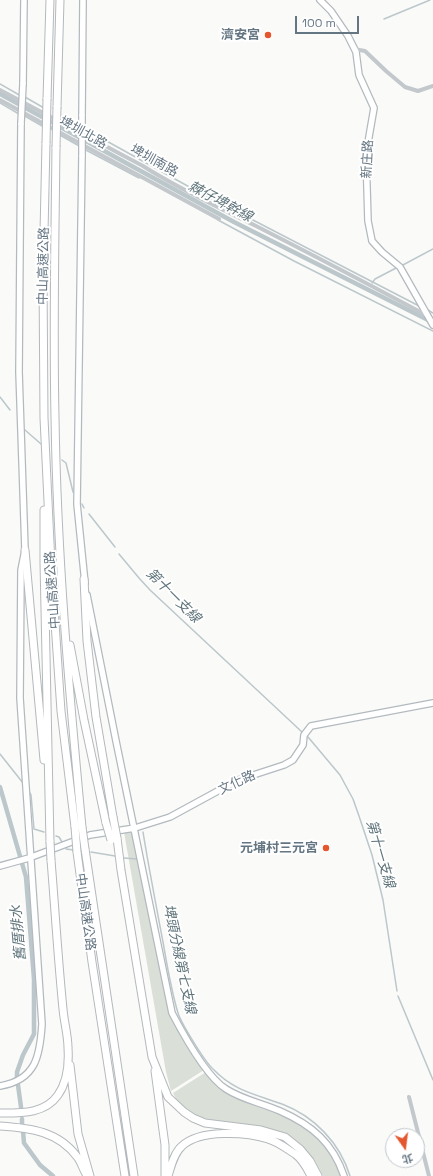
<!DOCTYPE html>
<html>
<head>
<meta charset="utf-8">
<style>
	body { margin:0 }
	#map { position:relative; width:433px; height:1176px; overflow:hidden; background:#fafaf8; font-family:"Space Grotesk","Noto Sans TC",sans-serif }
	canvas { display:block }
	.north { position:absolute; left:385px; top:1128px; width:40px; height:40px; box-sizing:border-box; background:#fff; border:1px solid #c1c8cd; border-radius:50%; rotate:166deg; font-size:11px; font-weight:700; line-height:16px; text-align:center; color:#657683 }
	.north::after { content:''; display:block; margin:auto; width:14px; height:18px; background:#e4572e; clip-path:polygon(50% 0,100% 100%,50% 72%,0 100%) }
	.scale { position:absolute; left:295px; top:16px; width:64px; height:18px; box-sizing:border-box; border:2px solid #657683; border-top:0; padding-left:5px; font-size:12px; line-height:14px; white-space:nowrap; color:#657683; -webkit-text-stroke:3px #fff; paint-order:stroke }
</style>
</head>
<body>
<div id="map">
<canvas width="433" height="1176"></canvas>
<div class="north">北</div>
<div class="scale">100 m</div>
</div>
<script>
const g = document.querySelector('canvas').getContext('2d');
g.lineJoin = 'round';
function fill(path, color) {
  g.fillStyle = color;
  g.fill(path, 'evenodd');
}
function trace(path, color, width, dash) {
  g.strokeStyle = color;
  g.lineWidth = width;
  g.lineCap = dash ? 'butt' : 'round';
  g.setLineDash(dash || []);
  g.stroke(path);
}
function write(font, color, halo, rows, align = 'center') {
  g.font = font + ' "Space Grotesk","Noto Sans TC",sans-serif';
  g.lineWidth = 4;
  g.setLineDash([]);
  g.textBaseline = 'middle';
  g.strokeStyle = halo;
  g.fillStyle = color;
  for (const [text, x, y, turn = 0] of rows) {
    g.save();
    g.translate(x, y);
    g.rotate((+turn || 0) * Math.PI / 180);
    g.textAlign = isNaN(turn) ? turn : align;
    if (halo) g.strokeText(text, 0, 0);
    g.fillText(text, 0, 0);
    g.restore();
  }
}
const green = new Path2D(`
	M133,830L151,921L163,987L168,1008L204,1070L171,1091L166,1072L124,832Z
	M206,1072C215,1080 224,1090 234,1096C247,1104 263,1107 278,1112C284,1114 289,1118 294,1121C318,1135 332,1150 341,1176H323C307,1141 276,1128 239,1124C213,1120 185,1120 173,1093Z`);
const stream = new Path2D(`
	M384,19L430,0
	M0,84L21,96
	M25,97L44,108
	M0,103L19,114
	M23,115L44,127
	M60,116L80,126
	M85,129L193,189L421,307
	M58,134L81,147
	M84,149L139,178
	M218,220L294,261L433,331
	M401,266L433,249
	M372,283L375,279L398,267
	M428,310L433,313
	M0,397L10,410
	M25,430L41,444
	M62,460L66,463L73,492
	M82,504L84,508
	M89,514L115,547
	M119,554L139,578L150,590L302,732
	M308,737L340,775L353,799L359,816L372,855L383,900L397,991
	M0,754L23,783
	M30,793L31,795L34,829L44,832
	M143,832C149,869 156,905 163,942C167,965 171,990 178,1013C181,1023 205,1062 213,1069C234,1091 255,1094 282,1104C314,1116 340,1143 350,1176
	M56,836L59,837L62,842
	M66,849L74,850
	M91,852L115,856
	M124,858L137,859
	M398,996L433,1080`);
const canal = new Path2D(`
	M0,94L234,222L430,321
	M0,787L26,877L34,979V1034L23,1055L17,1072V1078
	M18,1085L21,1107
	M22,1119V1125
	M23,1131L24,1143L40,1165L53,1176`);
const street = new Path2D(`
	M354,49L365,51L386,71L405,87L418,91L433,86
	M0,90L143,166C179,189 218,207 256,226C313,255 370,285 426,315
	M0,100L219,219
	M409,1097L429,1176`);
const secondary = new Path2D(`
	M320,0L331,11L348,36L356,52L359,75L374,108L366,154L368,221L372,241L382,252L400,267L433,325
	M23,84L24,0
	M82,116L83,0
	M82,155L77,504L85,583
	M87,595L116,741L172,1013C183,1034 207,1077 226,1089C243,1100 262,1103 280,1111C312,1125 333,1143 344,1176
	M0,866L29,858L90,835L135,828L170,817L238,780L284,765L293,760L303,745L304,735L311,726L433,703
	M0,1086C36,1080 40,1056 42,1024L20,698L21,570L25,550L19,372L21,123`);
const highway = new Path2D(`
	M47,99L50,0
	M57,107L60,0
	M46,143L43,277L44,418L51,564L61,711L75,827
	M56,147C55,237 53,327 55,417C57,554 69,691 82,827
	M44,510V563L50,842
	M25,550L44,760
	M84,579L87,641L96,717L113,817
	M70,645L84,720L106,823
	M117,838L121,870L152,1057L168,1097L184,1112L193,1118L205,1123L261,1130L285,1137L300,1149L310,1161L318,1176
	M85,849L134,1176
	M77,852L92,962L125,1176
	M70,1065L78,1134L90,1176
	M155,1071L165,1145V1176
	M0,1113C21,1113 45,1114 58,1095C67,1082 69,1063 68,1048C68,1035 64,1022 63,1009C58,959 55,909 51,860
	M0,1126C30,1128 59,1131 78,1158C81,1162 83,1169 86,1174
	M168,1176C171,1166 174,1153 182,1146C200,1129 246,1132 268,1139C277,1141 287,1149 295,1154C302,1159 307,1168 311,1176`);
const secondaryBridge = new Path2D(`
	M21,123L23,84
	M82,155V116`);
const highwayBridge = new Path2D(`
	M46,143L47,99
	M56,147L57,107
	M113,817L117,838
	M106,823L111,840
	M75,827L77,852
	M82,827L85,849
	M50,842L51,860`);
const markers = [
	[268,35,4,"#e4572e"],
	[326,848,4,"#e4572e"]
];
const poiNames = [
	["濟安宮",260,35],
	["元埔村三元宮",318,848]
];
const streetNames = [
	["埤圳北路",83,133,29],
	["新庄路",368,159,-87],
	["埤圳南路",154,161,29],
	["中山高速公路",44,266,-89],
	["中山高速公路",53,590,-94],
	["文化路",237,783,-25],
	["中山高速公路",85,912,82]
];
const waterNames = [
	["棘仔埤幹線",220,202,28],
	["第十一支線",173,596,45],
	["第十一支線",380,854,74],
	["舊厝排水",19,933,-95],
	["埤頭分線第七支線",179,959,78]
];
fill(green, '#dadfd7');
trace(stream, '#bbc7cb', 1.5);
trace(canal, '#bbc7cb', 4.5);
trace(secondary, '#b3babf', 8);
trace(highway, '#b4b9bd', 9);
trace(street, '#c3c8cc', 4);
trace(secondary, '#fff', 5.5);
trace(highway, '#fff', 7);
trace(secondaryBridge, '#b3babf', 8, []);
trace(highwayBridge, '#b4b9bd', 9, []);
trace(secondaryBridge, '#fff', 5.5);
trace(highwayBridge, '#fff', 7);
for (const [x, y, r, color] of markers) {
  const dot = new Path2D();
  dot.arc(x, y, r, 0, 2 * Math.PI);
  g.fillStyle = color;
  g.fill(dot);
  trace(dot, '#fff', 1.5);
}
write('bold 13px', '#657683', '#fff', poiNames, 'right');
write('13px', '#657683', '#fff', streetNames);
write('italic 14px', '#60757c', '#fff', waterNames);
</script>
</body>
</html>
